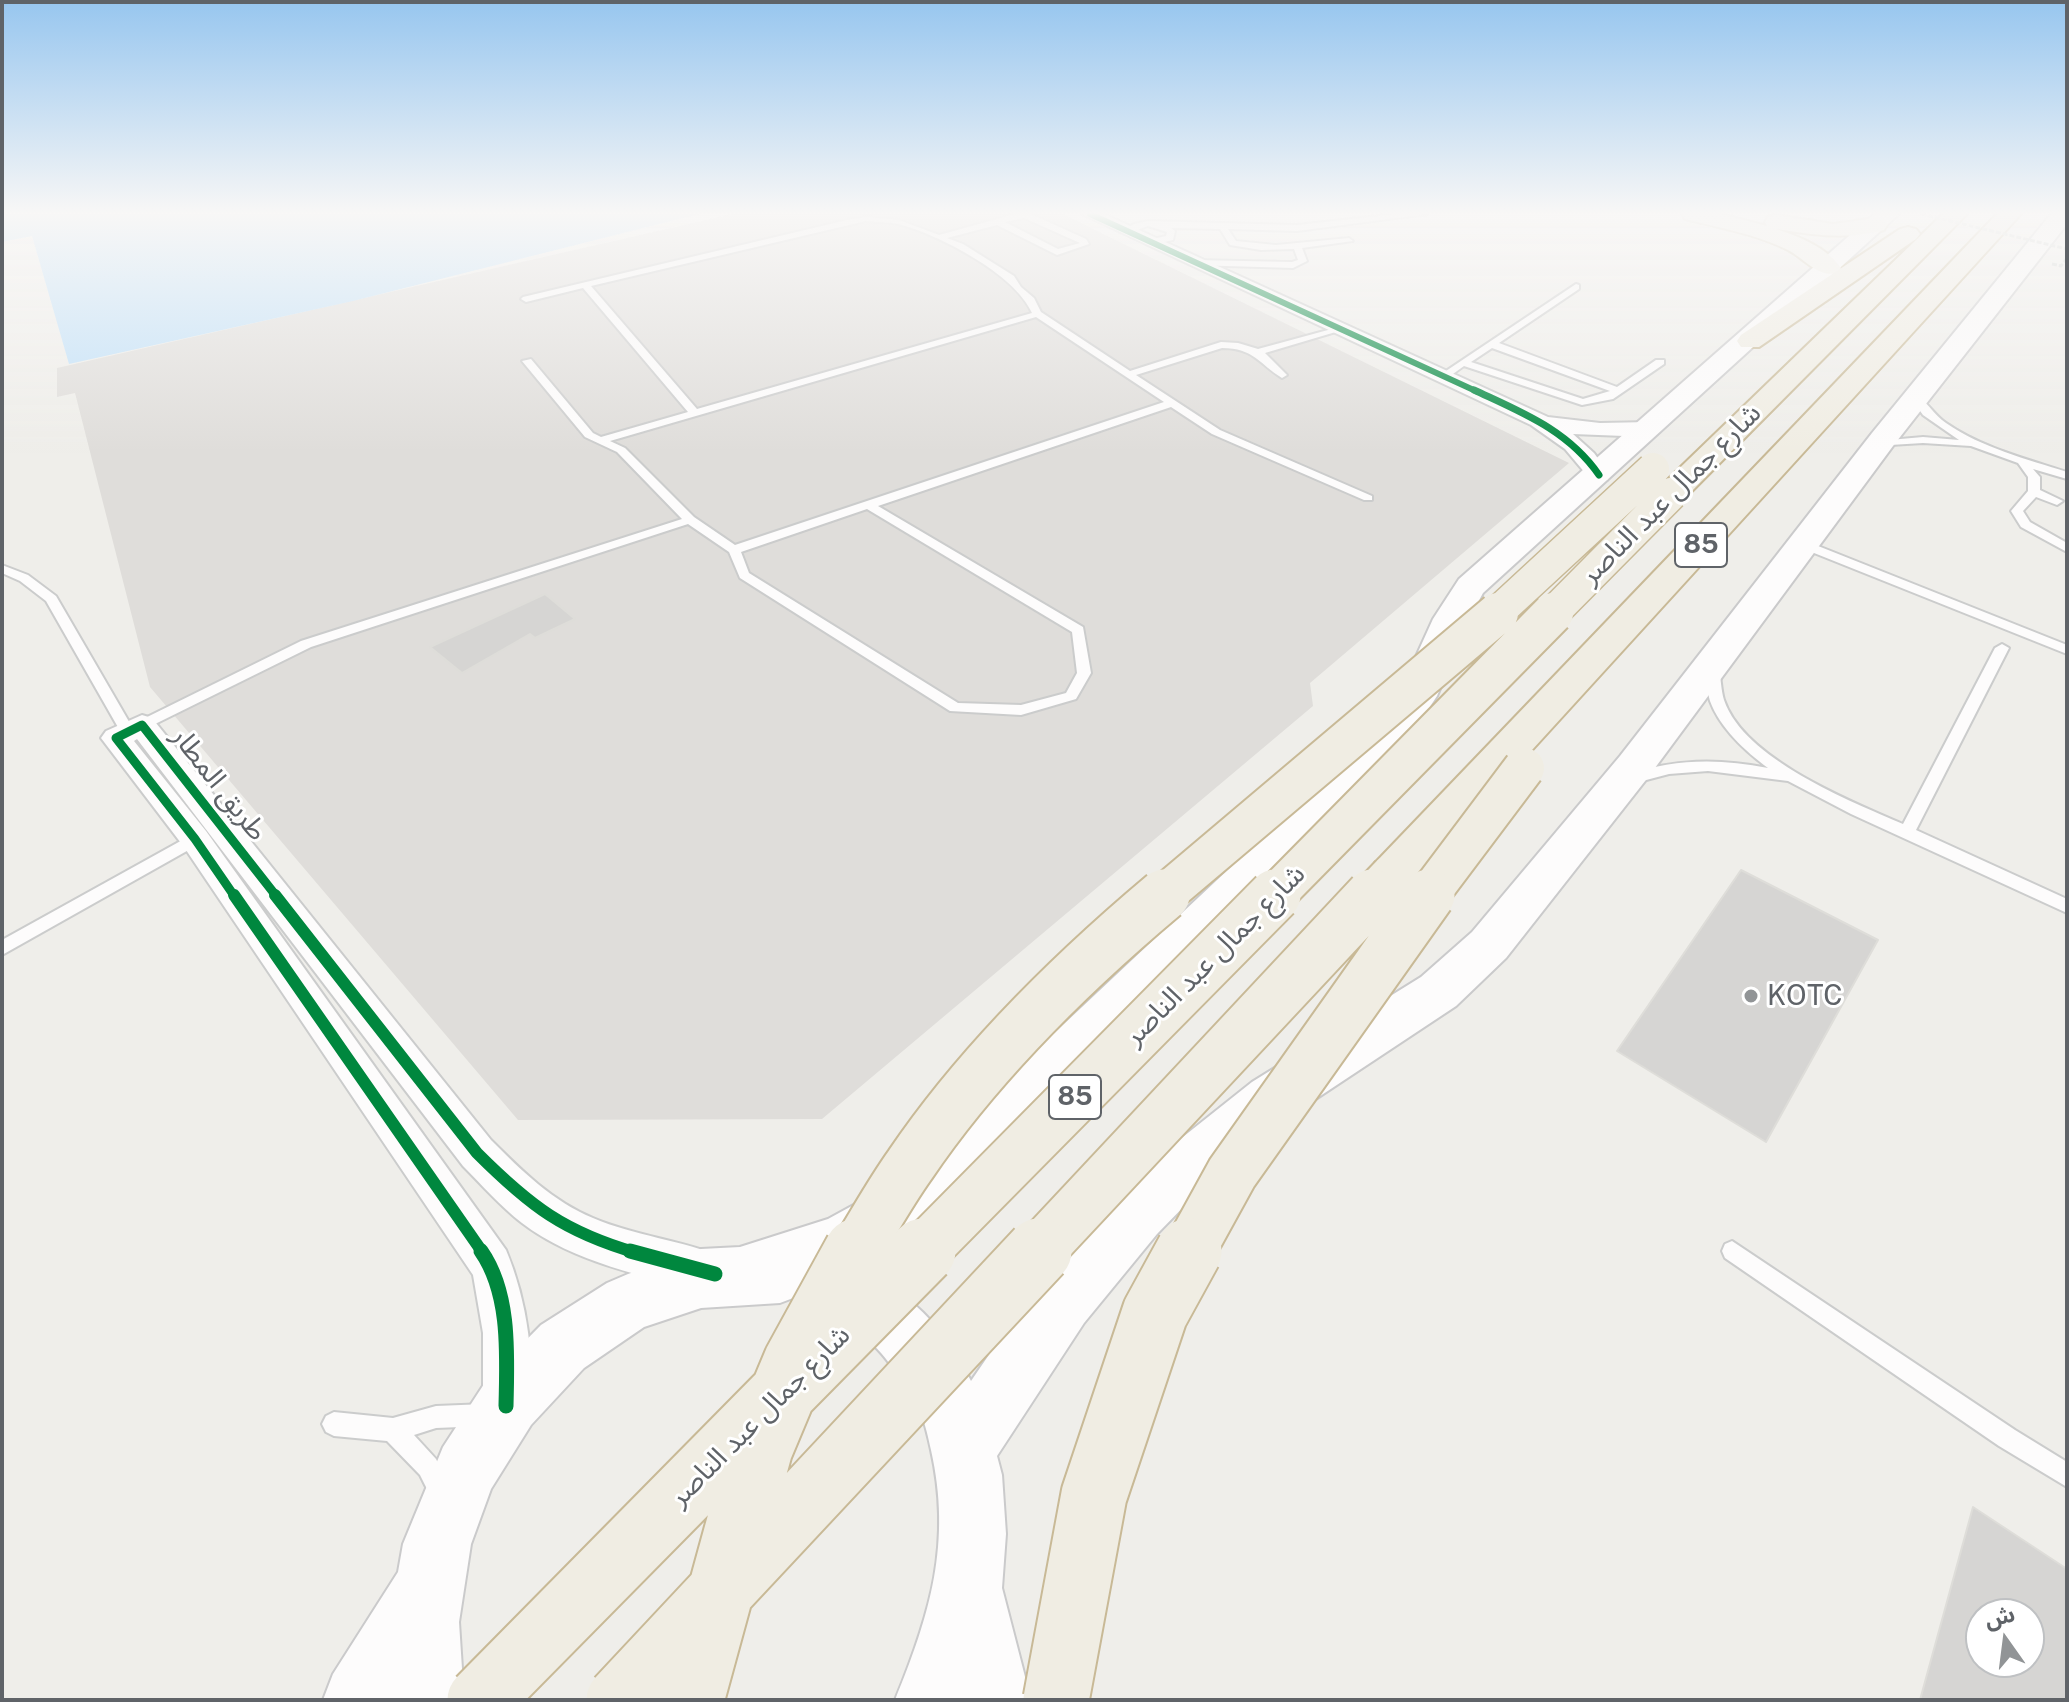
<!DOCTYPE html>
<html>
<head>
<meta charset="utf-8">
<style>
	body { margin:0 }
	#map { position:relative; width:2069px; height:1702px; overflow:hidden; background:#efeeea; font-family:"Public Sans","Noto Sans Arabic",sans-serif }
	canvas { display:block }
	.frame { position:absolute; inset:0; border:4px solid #5f6368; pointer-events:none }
	.north { position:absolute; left:1965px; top:1598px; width:80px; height:80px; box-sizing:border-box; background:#fff; border:2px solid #bfc1c3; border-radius:50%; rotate:346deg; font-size:22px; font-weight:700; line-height:32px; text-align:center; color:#5f6368 }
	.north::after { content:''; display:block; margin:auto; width:28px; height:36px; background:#919496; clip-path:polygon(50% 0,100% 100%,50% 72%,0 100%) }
</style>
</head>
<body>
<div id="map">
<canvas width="2069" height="1702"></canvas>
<div class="frame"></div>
<div class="north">ش</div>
</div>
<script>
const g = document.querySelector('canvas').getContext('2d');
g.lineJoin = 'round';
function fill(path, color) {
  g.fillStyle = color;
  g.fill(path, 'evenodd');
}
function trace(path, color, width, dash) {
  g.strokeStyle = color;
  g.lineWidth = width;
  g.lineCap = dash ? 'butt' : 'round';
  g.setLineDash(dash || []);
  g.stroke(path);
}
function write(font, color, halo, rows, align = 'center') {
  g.font = font + ' "Public Sans","Noto Sans Arabic",sans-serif';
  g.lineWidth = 6;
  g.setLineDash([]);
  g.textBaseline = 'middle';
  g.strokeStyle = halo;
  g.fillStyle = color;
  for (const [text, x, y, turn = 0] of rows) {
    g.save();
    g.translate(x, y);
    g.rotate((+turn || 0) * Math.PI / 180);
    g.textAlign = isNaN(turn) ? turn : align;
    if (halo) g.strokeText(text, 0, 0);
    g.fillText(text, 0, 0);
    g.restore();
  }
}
const industrial = new Path2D(`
	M732,214H1063L1569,463L1310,683L1313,706L822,1119L518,1120L150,687L75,393L57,397V368Z`);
const water = new Path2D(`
	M2,214H699L353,301L69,364L32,236L2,242Z`);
const building = new Path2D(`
	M545,594L575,619L535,638L530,634L462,673L430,647Z
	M1741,870L1878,940L1766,1142L1617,1051Z
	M1973,1507L2067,1569V1700H1920ZM1981,1614H2029V1662H1981Z`);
const path = new Path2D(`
	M2052,264L2061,266L2067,258`);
const lane = new Path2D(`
	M1015,214H1031L1086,239L1089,244L1057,255L997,225L947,238L963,244L1014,276L1021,287L1034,298L1041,312L1130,371L1221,342L1238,343L1258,349L1339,327V331L1265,353L1287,375L1282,378C1259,364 1254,348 1222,348L1136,375L1220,430L1372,496V500H1364L1212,434L1171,407L878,506L1083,627L1091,673L1076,699L1021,715L950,711L740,578L729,552L688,524L311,647L147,728L142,730L135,725L137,722L301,641L682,519L617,452L585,437L522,361L531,359L593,433L601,437L688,412L583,288L526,302L521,299L523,297L847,220L866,217L899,220L939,235ZM1024,218L1080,243L1058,249L1005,222ZM866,221C876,222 888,222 898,224C938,234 1015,274 1032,313L697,409L591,286ZM1036,317L1164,402L735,545L694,517L625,448L610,441ZM867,509L1072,632L1077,673L1066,693L1021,705L958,703L749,573L741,552Z
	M1397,214H1427L1297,231L1228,229L1236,241L1276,245L1349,238L1353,241L1302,248L1307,261L1293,268L1192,265L1191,263L1195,260L1292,262L1298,260L1294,249L1261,250L1230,245L1220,229L1171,228L1175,231L1173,240L1151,245L1148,244V240L1166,236L1167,232L1148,226L1127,234L1123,231L1134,224L1148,221L1297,225Z
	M1576,284L1579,285V289L1499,343L1617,387L1656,360H1664V364L1613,399L1582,405L1464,366L1446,379L1437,377ZM1492,348L1610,391L1583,399L1471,362Z
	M1915,394C1926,400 1934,415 1946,423C1982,448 2027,459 2067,472V479L2033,469L2040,477V490L2063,501L2057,505L2036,497L2023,511L2030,522L2067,543V552L2021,527L2011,511L2028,491V477L2018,463L1971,446L1923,443L1874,446V442L1878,441L1923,437L1959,440L1923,415L1910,397Z
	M1803,540L2067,645V654L1799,547V541Z
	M2,565L28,575L56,596L135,732L133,736H123L46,601L20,581L2,573Z
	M2002,644L2009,648L1916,830L2067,899V913L1851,814L1788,781L1708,771L1669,774L1631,784L1623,779L1626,775C1673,759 1718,758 1768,768C1745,751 1720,728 1710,701C1707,691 1707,679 1705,669L1712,665L1719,669C1721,679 1721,690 1724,700C1744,759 1850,801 1903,824L1995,648Z
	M195,833L203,839L201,843L2,955V940Z
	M1732,1241L2015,1430L2067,1462V1487L1999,1446L1725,1258L1722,1251L1725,1244Z
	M486,1404L494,1407L497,1415L494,1423L486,1426L436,1428L414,1435L436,1459L452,1491L448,1499L440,1503L432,1499L420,1475L387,1441L334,1436L326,1432L322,1424L326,1416L334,1412L393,1418L436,1406Z`);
const street = new Path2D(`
	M1082,214H1104L1548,417L1600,423L1650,422L1661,428L1658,433L1624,436L1573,434L1594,453L1610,475L1607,480H1591L1565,449L1531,425Z
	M142,715L152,718L491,1140C522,1171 552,1201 593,1218C635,1236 681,1240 723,1257L729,1272L723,1287L708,1293C645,1276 574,1263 522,1223C500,1206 482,1185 463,1166L137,739L134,741L206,831L506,1250C525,1295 541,1372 522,1418L506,1425L490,1418L483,1402V1333L473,1275L184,847L101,738L106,731Z`);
const secondary = new Path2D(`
	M1874,214H1899L1483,593L1469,619L1437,696L1396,758L953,1204L910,1235L852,1266C909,1290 944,1327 971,1381L1008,1327L1079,1237L1159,1156L1252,1082L1421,977L1472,932L1620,756L1872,433L2051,214H2067V224L1893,446L1649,776L1506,958L1456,1006L1290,1116L1198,1192L1157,1234L1084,1323L997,1456L1002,1475L1006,1534L1002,1588L1031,1700H895C930,1615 952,1543 931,1450C926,1427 920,1401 904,1383C894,1371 885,1355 873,1345C848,1323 831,1327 817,1293L823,1278L805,1285L801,1295L780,1303L701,1308L644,1327L584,1368L531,1425L491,1489L471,1544L459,1622L464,1700H323L333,1674L398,1572L403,1544L443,1447L486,1381L541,1325L607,1283L628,1274L701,1249L740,1247L828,1219L870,1196L913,1166L1368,738L1398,696L1433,619L1459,579Z`);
const primary = new Path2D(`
	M1682,214H1721L1767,226L1765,222L1768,217L1776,215L1833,224L1876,218L1884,220L1887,225L1884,230C1845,240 1816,235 1776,229C1800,237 1826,247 1841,268L1838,273C1818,278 1805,259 1788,250C1756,234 1720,228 1685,219Z`);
const highway = new Path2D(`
	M1943,214H1967L1682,501L1671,504L1660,501L1655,494L1660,487Z
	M1997,214H2021L1407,887L1391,892L1375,887L1369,875L1375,863Z
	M1908,227L1916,229L1920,234L1916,239L1759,347H1741L1737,341L1741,335L1900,229Z`);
const pathBridge = new Path2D(`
	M1921,214L2067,249`);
const highwayBridgeFar3 = new Path2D(`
	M1495,615L1653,469
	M1551,615L1671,494`);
const highwayBridgeFar2 = new Path2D(`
	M1162,897L1498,613
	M1273,897L1553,613
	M1370,897L1391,875
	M1427,897L1524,768`);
const highwayBridgeFar1 = new Path2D(`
	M855,1253C873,1224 890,1193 910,1165C979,1063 1070,974 1164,895
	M921,1253L1275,895
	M1037,1253L1372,895
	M1188,1253L1232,1173L1429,895`);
const highwayBridge = new Path2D(`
	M480,1700L923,1251
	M619,1700L1039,1251
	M691,1700L760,1448L796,1362L857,1251
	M1056,1700L1094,1495L1155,1313L1189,1251`);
const cyclewayFar4 = new Path2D(`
	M1090,214L1478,392`);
const cyclewayFar3 = new Path2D(`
	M1474,390C1521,412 1568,430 1599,475`);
const cyclewayFar2 = new Path2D(`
	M235,897L195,839L116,738L142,725L277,897`);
const cyclewayFar1 = new Path2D(`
	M234,895L483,1253
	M275,895L477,1153C530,1206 564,1232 637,1253`);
const cycleway = new Path2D(`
	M481,1251C511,1294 507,1356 506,1406
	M630,1251L715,1274`);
const markers = [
	[1751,996,8,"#919496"]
];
const shields = [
	[1701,545,52],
	[1075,1097,52]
];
const shieldNames = [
	["85",1701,545],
	["85",1075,1097]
];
const streetNames = [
	["شارع جمال عبد الناصر",1671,494,-45],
	["طريق المطار",219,784,52],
	["شارع جمال عبد الناصر",1215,955,-45],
	["شارع جمال عبد الناصر",760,1416,-45]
];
const poiNames = [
	["KOTC",1767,996]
];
fill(industrial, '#dfddda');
fill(water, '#bfe0f9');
fill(building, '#d6d5d3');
trace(building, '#deddd9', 2);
trace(lane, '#cbcccc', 4);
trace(street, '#cbcccc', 4);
trace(secondary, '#cacacb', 4);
trace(primary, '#d7ceb8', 4);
trace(highway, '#c8b996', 4);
trace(path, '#cacfcc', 3, [5, 2]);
fill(lane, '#fdfcfc');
fill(street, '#fdfcfc');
fill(secondary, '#fdfcfc');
fill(primary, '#f4f2e9');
fill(highway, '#f0ede3');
trace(highwayBridgeFar3, '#c8b996', 35, []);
trace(highwayBridgeFar2, '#c8b996', 44, []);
trace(highwayBridgeFar1, '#c8b996', 55, []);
trace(highwayBridge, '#c8b996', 69, []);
trace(pathBridge, '#cacfcc', 3, [5, 2]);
trace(highwayBridgeFar3, '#f0ede3', 32);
trace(highwayBridgeFar2, '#f0ede3', 40);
trace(highwayBridgeFar1, '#f0ede3', 51);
trace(highwayBridge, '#f0ede3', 65);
trace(cyclewayFar4, '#00873e', 6);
trace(cyclewayFar3, '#00873e', 7);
trace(cyclewayFar2, '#00873e', 9);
trace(cyclewayFar1, '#00873e', 12);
trace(cycleway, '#00873e', 15);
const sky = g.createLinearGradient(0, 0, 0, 453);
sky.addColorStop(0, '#97c6ef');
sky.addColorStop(0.47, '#f8f7f6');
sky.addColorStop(1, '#f8f7f600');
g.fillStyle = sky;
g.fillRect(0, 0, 2069, 453);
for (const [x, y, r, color] of markers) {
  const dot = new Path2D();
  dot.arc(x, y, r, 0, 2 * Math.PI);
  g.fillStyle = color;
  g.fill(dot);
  trace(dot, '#fff', 3);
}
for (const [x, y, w] of shields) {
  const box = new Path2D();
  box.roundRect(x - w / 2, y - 22, w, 44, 6);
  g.fillStyle = '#fff';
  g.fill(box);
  trace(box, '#5f6368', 2);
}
write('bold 26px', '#5f6368', null, shieldNames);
write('28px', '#5f6368', '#fff', streetNames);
write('28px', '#5f6368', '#fff', poiNames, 'left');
</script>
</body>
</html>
